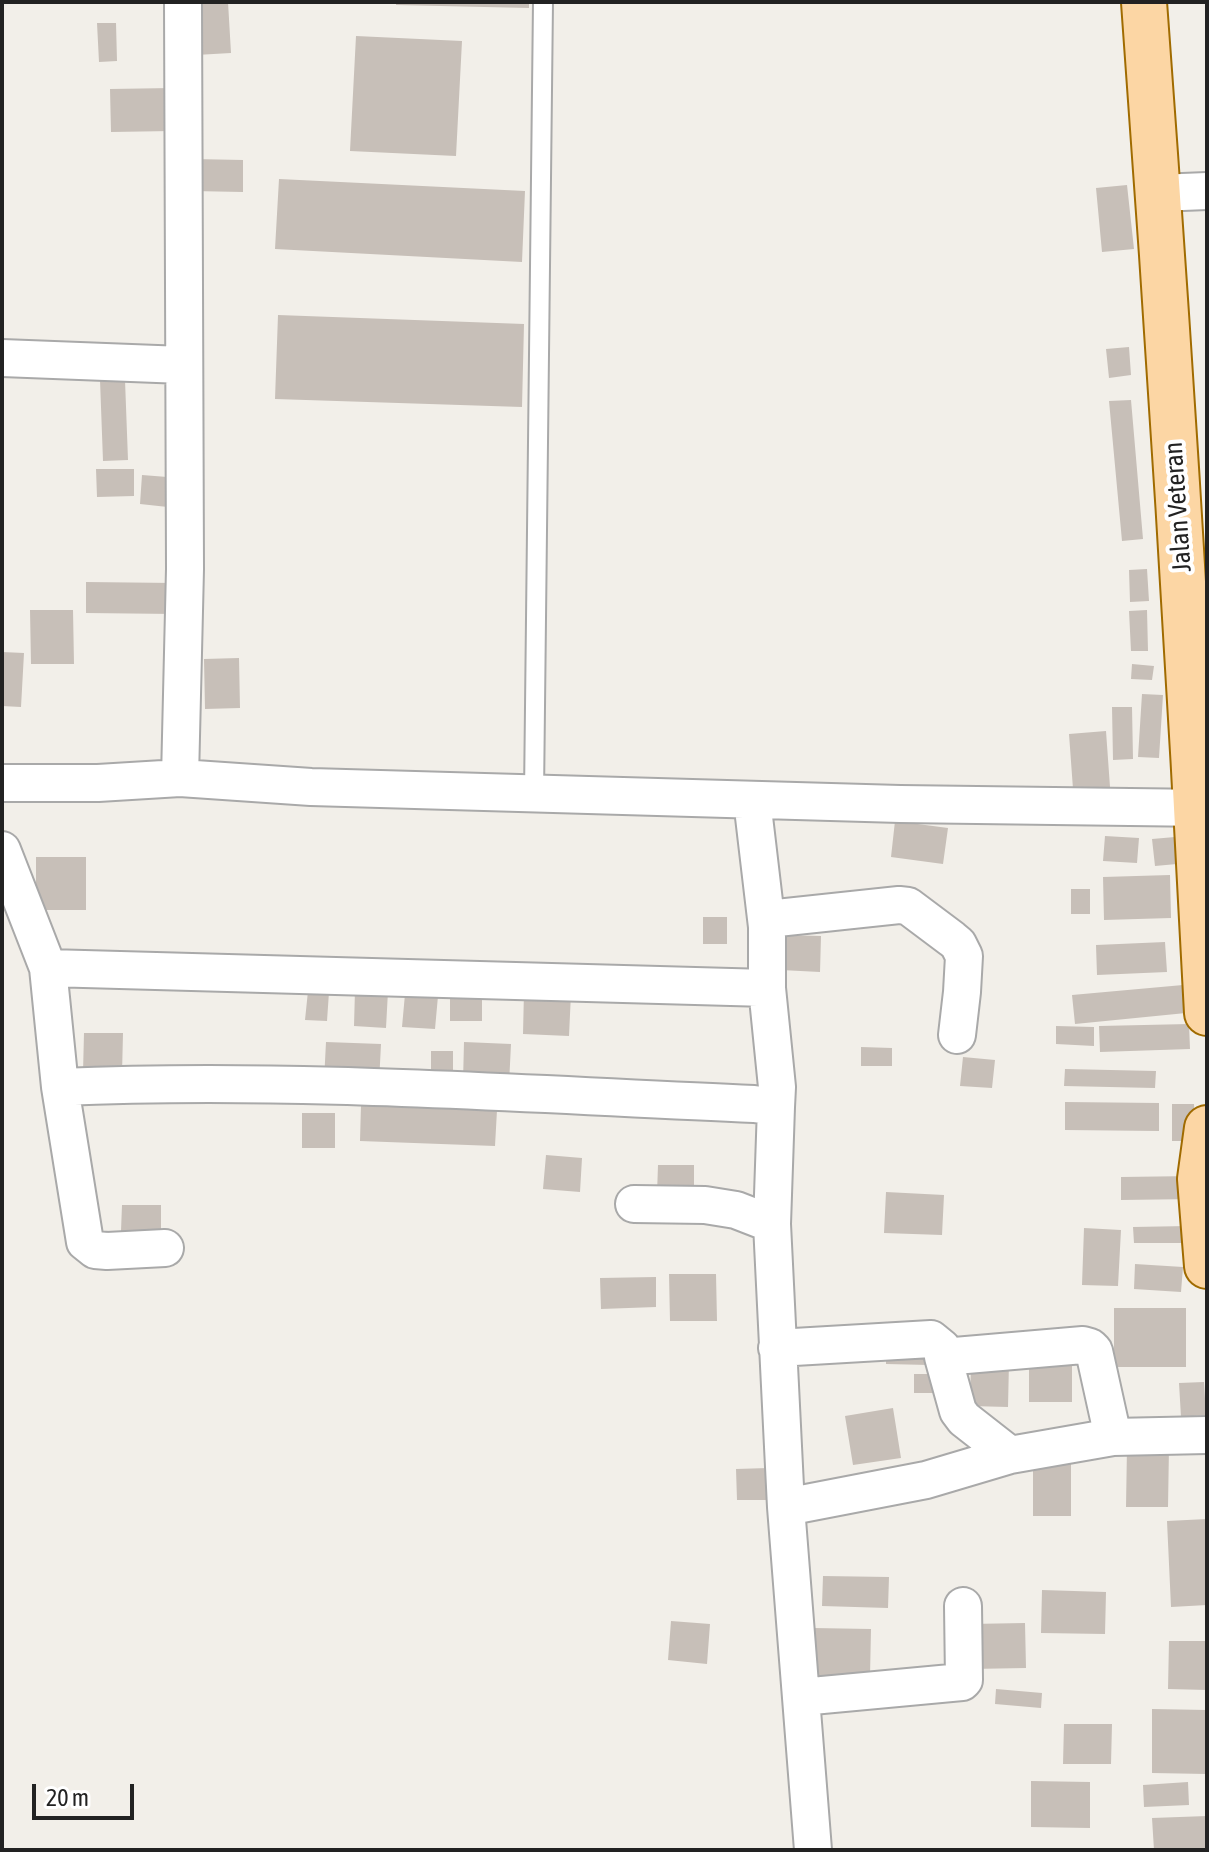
<!DOCTYPE html>
<html>
<head>
<meta charset="utf-8">
<style>
	body { margin:0 }
	#map { position:relative; width:1209px; height:1852px; overflow:hidden; background:#f2efe9; font-family:"Asap Condensed",sans-serif }
	canvas { display:block }
	.frame { position:absolute; inset:0; border:4px solid #222; pointer-events:none }
	.scale { position:absolute; left:32px; top:1784px; width:102px; height:36px; box-sizing:border-box; border:4px solid #222; border-top:0; padding-left:10px; font-size:24px; line-height:28px; white-space:nowrap; color:#222; -webkit-text-stroke:6px #fff; paint-order:stroke }
</style>
</head>
<body>
<div id="map">
<canvas width="1209" height="1852"></canvas>
<div class="frame"></div>
<div class="scale">20 m</div>
</div>
<script>
const g = document.querySelector('canvas').getContext('2d');
g.lineJoin = 'round';
function fill(path, color) {
  g.fillStyle = color;
  g.fill(path, 'evenodd');
}
function trace(path, color, width, dash) {
  g.strokeStyle = color;
  g.lineWidth = width;
  g.lineCap = dash ? 'butt' : 'round';
  g.setLineDash(dash || []);
  g.stroke(path);
}
function write(font, color, halo, rows, align = 'center') {
  g.font = font + ' "Asap Condensed",sans-serif';
  g.lineWidth = 8;
  g.setLineDash([]);
  g.textBaseline = 'middle';
  g.strokeStyle = halo;
  g.fillStyle = color;
  for (const [text, x, y, turn = 0] of rows) {
    g.save();
    g.translate(x, y);
    g.rotate((+turn || 0) * Math.PI / 180);
    g.textAlign = isNaN(turn) ? turn : align;
    if (halo) g.strokeText(text, 0, 0);
    g.fillText(text, 0, 0);
    g.restore();
  }
}
const building = new Path2D(`
	M193,2H228L231,53L196,55Z
	M396,2H529V8L396,5Z
	M97,23H116L117,61L99,62Z
	M356,36L462,41L456,156L350,151Z
	M172,88V131L111,132L110,89Z
	M193,159L243,160V192L192,191Z
	M279,179L525,191L522,262L275,249Z
	M1127,185L1134,249L1102,252L1096,188Z
	M278,315L524,324L522,407L275,399Z
	M1129,347L1131,375L1109,378L1106,349Z
	M100,380H125L128,460L103,461Z
	M1131,400L1143,539L1122,541L1109,401Z
	M96,469H134V496L97,497Z
	M142,475L180,478L177,508L140,504Z
	M1147,569L1149,601L1130,602L1129,570Z
	M86,582L175,583V614L86,613Z
	M30,610H73L74,664H31Z
	M1147,610L1148,651H1131L1129,611Z
	M2,652L24,653L21,707L2,706Z
	M239,658L240,708L205,709L204,659Z
	M1132,664L1154,666L1152,680L1131,679Z
	M1142,694L1163,695L1159,758L1138,757Z
	M1112,707H1132L1133,759L1113,760Z
	M1106,731L1110,787L1073,789L1069,734Z
	M895,821L948,828L943,864L891,857Z
	M1105,836L1139,838L1137,863L1103,861Z
	M1175,837L1177,864L1155,866L1152,839Z
	M36,857H86V910H36Z
	M1170,875L1171,918L1104,920L1103,877Z
	M1071,889H1090V914H1071Z
	M703,917H727V944H703Z
	M783,935L821,936L820,972L781,970Z
	M1165,942L1167,972L1097,975L1096,945Z
	M1183,985L1186,1013L1075,1024L1072,995Z
	M450,989H482V1021H450Z
	M355,990L388,991L386,1028L354,1026Z
	M308,991L329,992L327,1021L305,1020Z
	M524,991L571,993L569,1036L523,1034Z
	M405,994L438,996L435,1029L402,1027Z
	M1189,1024L1190,1049L1100,1052L1099,1026Z
	M1056,1026L1094,1027V1046L1056,1044Z
	M84,1033H123L122,1074L83,1073Z
	M326,1042L381,1044L379,1083L324,1081Z
	M464,1042L511,1044L509,1084L463,1082Z
	M861,1047L892,1048V1066H861Z
	M431,1051H453V1072H431Z
	M963,1057L995,1060L992,1088L960,1086Z
	M1065,1069L1156,1071L1155,1088L1064,1086Z
	M1065,1102L1159,1103V1131L1065,1130Z
	M1172,1104H1194L1196,1141H1172Z
	M361,1105L497,1110L495,1146L360,1141Z
	M302,1113H335V1148H302Z
	M546,1155L582,1158L580,1192L543,1189Z
	M658,1165H694V1195L657,1194Z
	M1194,1176L1195,1199L1121,1200V1177Z
	M886,1192L944,1195L942,1235L884,1233Z
	M122,1205H161V1232L121,1231Z
	M1188,1226V1243H1134L1133,1227Z
	M1084,1228L1121,1230L1118,1286L1082,1285Z
	M1135,1264L1183,1267L1181,1292L1134,1289Z
	M669,1274H716L717,1321H670Z
	M656,1277V1307L601,1309L600,1278Z
	M1114,1308H1186V1367H1114Z
	M886,1353L929,1354V1365L886,1364Z
	M971,1361L1009,1362L1008,1407L970,1406Z
	M1029,1361H1072V1402H1029Z
	M914,1374H936L935,1393H914Z
	M1204,1382L1206,1415L1181,1417L1179,1383Z
	M893,1408L901,1458L853,1465L845,1416Z
	M1127,1447H1169L1168,1507H1126Z
	M1033,1460H1071V1516H1033Z
	M768,1468L769,1500H737L736,1469Z
	M1207,1519V1605L1171,1607L1167,1521Z
	M823,1576L889,1577L888,1608L822,1606Z
	M1042,1590L1106,1592L1105,1634L1041,1633Z
	M671,1621L710,1624L707,1664L668,1660Z
	M1025,1623L1026,1668L971,1669L970,1624Z
	M813,1628L871,1629L870,1676L813,1675Z
	M1169,1641H1207V1690L1168,1689Z
	M996,1689L1042,1693L1041,1708L995,1704Z
	M1152,1709L1207,1710V1774L1152,1773Z
	M1064,1724H1112L1111,1764H1063Z
	M1031,1781L1090,1782V1828L1031,1827Z
	M1188,1782L1189,1805L1144,1807L1143,1785Z
	M1207,1816V1850H1154L1152,1818Z`);
const service = new Path2D(`
	M534,794L543,2`);
const minor = new Path2D(`
	M1158,193L1207,191
	M2,358L183,365
	M180,778L185,569L183,2
	M2,783H98L180,778L311,787L900,804L1207,808
	M752,800L767,927
	M2,850L48,968L60,1087L85,1242L95,1250L107,1251L165,1248
	M48,968L767,988
	M60,1087C291,1077 523,1094 754,1104L776,1107L777,1087L767,988V927L772,921L777,918L899,905L908,906L952,939L958,944L964,956L962,992L957,1035
	M634,1204L705,1205L736,1210L772,1224L786,1507L813,1850
	M772,1224L776,1107
	M777,1348L931,1339L942,1348L943,1357L1083,1345L1090,1347L1094,1351L1113,1437
	M943,1357L958,1411L964,1419L1010,1455
	M786,1507L926,1480L1010,1455L1113,1437L1207,1435
	M801,1697L962,1682L964,1680L963,1606`);
const primary = new Path2D(`
	M1144,2C1169,339 1190,676 1207,1013
	M1207,1128L1200,1179L1207,1266`);
const streetNames = [
	["Jalan Veteran",1178,507,-94]
];
fill(building, '#c7bfb8');
trace(service, '#a9a9a9', 22);
trace(minor, '#a9a9a9', 40);
trace(primary, '#a06b00', 48);
trace(service, '#fff', 18);
trace(minor, '#fff', 36);
trace(primary, '#fcd6a4', 44);
write('26px', '#222', '#fff', streetNames);
</script>
</body>
</html>
